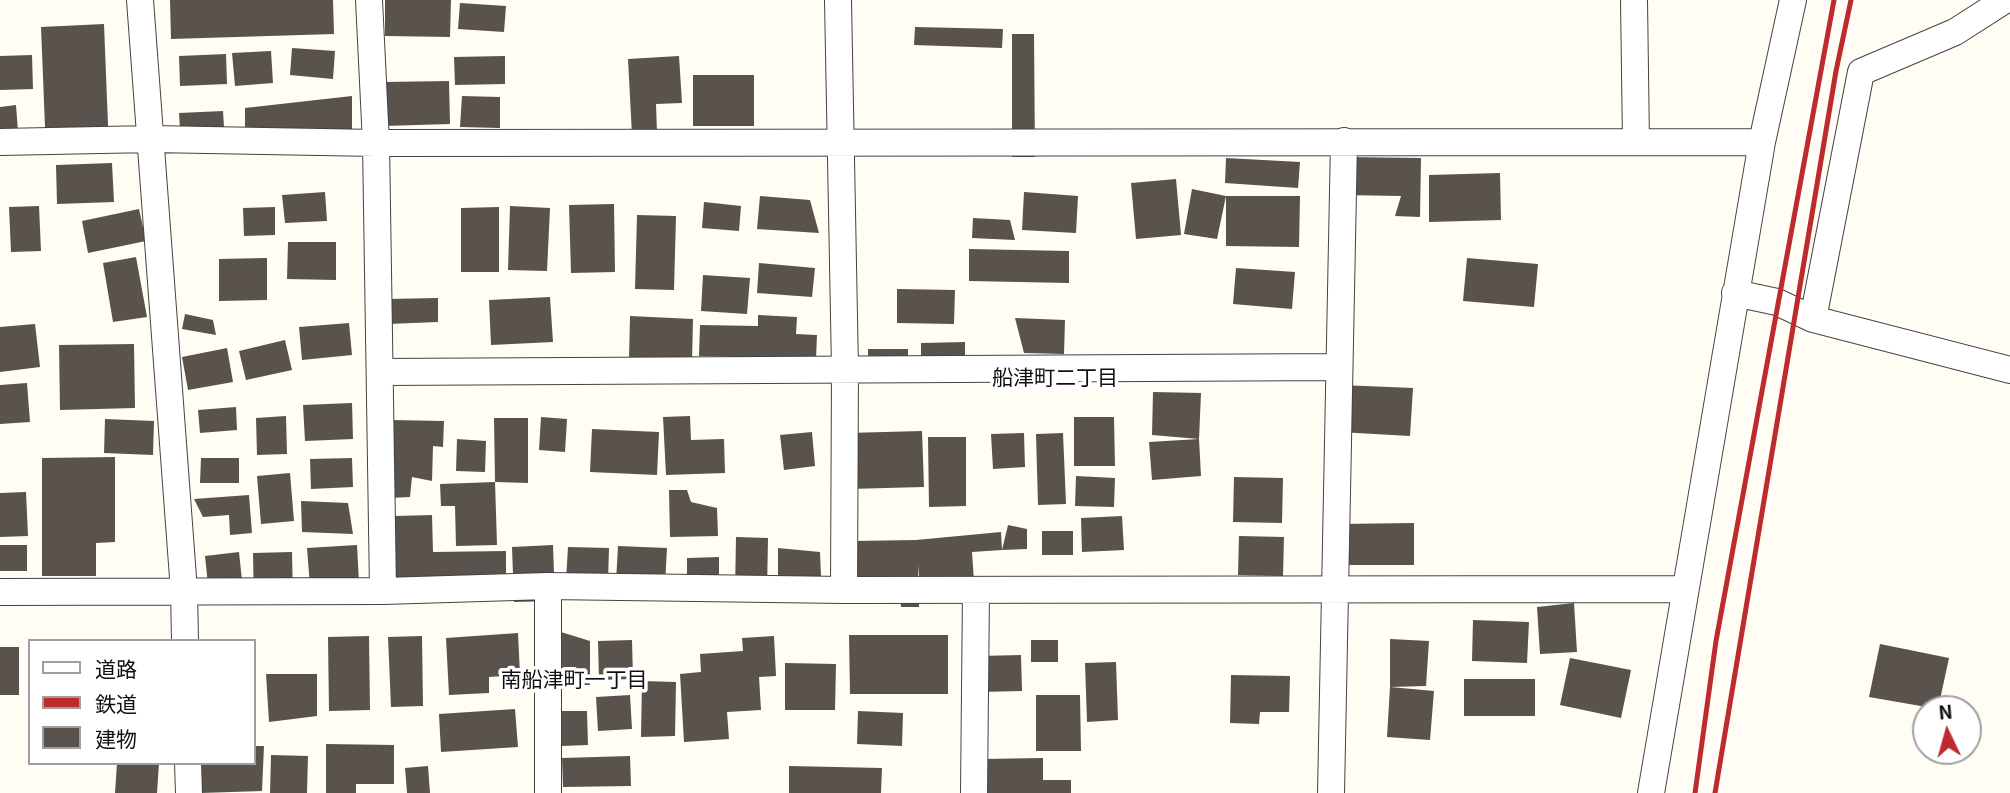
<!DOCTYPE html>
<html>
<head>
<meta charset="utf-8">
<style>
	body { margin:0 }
	#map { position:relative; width:2010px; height:793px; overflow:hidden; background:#fffdf4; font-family:Georgia,"Noto Sans JP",serif }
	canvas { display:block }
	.legend { position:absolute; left:28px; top:639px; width:228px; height:126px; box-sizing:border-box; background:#fff; border:2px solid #9f9f9f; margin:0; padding:9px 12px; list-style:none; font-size:21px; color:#101010 }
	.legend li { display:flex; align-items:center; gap:14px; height:35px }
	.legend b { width:35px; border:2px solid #9f9f9f }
	.north { position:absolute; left:1912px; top:695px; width:70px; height:70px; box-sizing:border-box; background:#fff; border:2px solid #9f9f9f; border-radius:50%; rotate:355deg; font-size:19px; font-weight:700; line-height:28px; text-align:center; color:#101010 }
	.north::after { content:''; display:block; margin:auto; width:24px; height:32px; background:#be2b2d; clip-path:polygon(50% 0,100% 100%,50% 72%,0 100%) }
</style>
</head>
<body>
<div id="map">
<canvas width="2010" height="793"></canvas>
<ul class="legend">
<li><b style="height:9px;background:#fff"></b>道路</li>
<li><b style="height:9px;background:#be2b2d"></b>鉄道</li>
<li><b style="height:19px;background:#59524d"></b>建物</li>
</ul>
<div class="north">N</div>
</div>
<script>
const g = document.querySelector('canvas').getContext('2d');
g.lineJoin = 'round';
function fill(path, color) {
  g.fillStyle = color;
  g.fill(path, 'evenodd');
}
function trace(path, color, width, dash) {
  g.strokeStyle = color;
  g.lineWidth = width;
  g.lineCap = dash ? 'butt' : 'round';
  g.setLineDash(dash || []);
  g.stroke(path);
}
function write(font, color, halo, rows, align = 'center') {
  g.font = font + ' Georgia,"Noto Sans JP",serif';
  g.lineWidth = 7;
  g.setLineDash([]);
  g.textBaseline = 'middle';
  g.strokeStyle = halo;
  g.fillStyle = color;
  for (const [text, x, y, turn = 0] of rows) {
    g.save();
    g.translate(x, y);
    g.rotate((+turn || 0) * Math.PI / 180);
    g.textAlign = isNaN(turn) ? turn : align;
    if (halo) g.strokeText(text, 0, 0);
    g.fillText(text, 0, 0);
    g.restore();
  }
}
const building = new Path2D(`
	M170,0H333L334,34L171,39Z
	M385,0H451L450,37L385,36Z
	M460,3L506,6L504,32L458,29Z
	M104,24L109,150L46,152L41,27Z
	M915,27L1003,29L1002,48L914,45Z
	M1012,34H1034L1035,157H1012Z
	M292,48L335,51L333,79L290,75Z
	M271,51L273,83L235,86L232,53Z
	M226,54L227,84L180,86L179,56Z
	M32,55L33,89L0,90V56Z
	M505,56V84L455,85L454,57Z
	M679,56L682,103L656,104L657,133L632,135L628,59Z
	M693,75H754V126H693Z
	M449,81L450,124L384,126V82Z
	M352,96V134L245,139V108Z
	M462,96L500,97V128L460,127Z
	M16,105L19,145L0,147V107Z
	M223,111L225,143L181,145L179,113Z
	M1343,157L1421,158L1420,217L1395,216L1401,196L1343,195Z
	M1226,158L1300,162L1298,188L1225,183Z
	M112,163L114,202L57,204L56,165Z
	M1500,173L1501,220L1429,222V175Z
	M1176,179L1181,235L1136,239L1131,183Z
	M1192,189L1226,196H1300L1299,247L1226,246V196L1217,239L1184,234Z
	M325,192L327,221L285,223L282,195Z
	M1024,192L1078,196L1076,233L1022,230Z
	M760,196L810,200L819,233L757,229Z
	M704,202L741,206L739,231L702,228Z
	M614,204L615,272L571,273L569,205Z
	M39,206L41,251L11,252L9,207Z
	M510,206L550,208L547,271L508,270Z
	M275,207V235L244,236L243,208Z
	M499,207V272H461V208Z
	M139,209L146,241L88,253L82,221Z
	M637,215L676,216L674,290L635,289Z
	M973,218L1010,220L1015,240L972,238Z
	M288,242H336V280L287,279Z
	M969,249L1069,251V283L969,281Z
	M136,257L147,317L113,322L103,263Z
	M267,258V300L219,301V259Z
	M1467,258L1538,264L1534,307L1463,301Z
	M759,263L815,268L812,297L757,293Z
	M1236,268L1295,272L1292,309L1233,304Z
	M703,275L750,278L747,314L701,311Z
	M897,289L955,290L954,324L897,323Z
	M550,297L553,342L491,345L489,300Z
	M438,298V322L388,324L387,299Z
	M185,314L213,320L216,335L182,329Z
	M758,315L797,317L796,334L817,335L816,359L699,356L700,325L758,326Z
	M630,316L693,319L692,362L629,360Z
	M1015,318L1065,320L1064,354L1024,353Z
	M349,323L352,355L302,360L299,327Z
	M35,324L40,367L0,372V327Z
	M285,340L292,370L246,380L239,351Z
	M965,342V368H921V343Z
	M134,344L135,408L60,410L59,345Z
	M227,348L233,382L188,390L182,357Z
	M868,349H908V382L868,383Z
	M27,383L30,422L0,424V385Z
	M1341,385L1413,388L1410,436L1339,432Z
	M1153,392L1201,393L1199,439L1152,435Z
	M352,403L353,439L305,441L303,405Z
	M236,407L237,430L200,433L198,410Z
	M286,416L287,454L257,455L256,418Z
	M690,416L691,440L724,439L725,473L666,475L663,417Z
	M541,417L567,419L565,452L539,450Z
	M1074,417H1114L1115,466H1074Z
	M494,418H528V483L495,482Z
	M105,419L154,421L153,455L104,453Z
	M391,420L444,421L443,447L433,446L432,481L412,477L410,497L389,498Z
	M592,429L659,432L657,475L590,472Z
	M922,431L924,487L848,489L847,433Z
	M812,432L815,466L784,470L780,435Z
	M1024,433L1025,467L993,469L991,434Z
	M1063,433L1066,504L1038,505L1036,434Z
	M928,437H966V506L929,507Z
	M457,439L486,441L485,472L456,471Z
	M1199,439L1201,476L1152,480L1149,442Z
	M115,457V542L96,543V576H42V458Z
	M201,458H239V483H200Z
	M352,458L353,487L311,489L310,459Z
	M290,473L294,521L261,524L257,476Z
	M1076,476L1115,478L1114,507L1075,506Z
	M1234,477L1283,478L1282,523L1233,522Z
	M495,482L497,545L456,546L455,506H441L440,484Z
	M669,490H687L691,502L717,508L718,536L670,537Z
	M26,492L28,536L0,537V493Z
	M249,495L252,533L230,535L229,515L203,517L194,499Z
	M301,501L348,503L353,534L302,532Z
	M432,515L433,552L506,551V587L396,601L395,516Z
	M1122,516L1124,550L1082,552L1081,518Z
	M1414,523V565H1339V524Z
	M1008,525L1027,529V549L1002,550Z
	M1042,531H1073V555H1042Z
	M1001,532L1002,550L972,552L974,581L920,585L918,565L919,607H901L900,591L854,592L853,541L916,540Z
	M1239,536L1284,537L1283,576L1238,575Z
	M736,537L768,538L767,592H735Z
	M0,545H27V571H0Z
	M357,545L359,583L310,586L307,548Z
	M553,545L555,601L514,602L512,547Z
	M618,546L667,548L665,584L616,582Z
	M568,547L609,548L608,581L566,580Z
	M778,548L820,552L822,600L778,599Z
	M239,552L243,590L209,594L205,556Z
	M292,552L293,601L254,602L253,553Z
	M719,557V584L687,585V558Z
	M1574,603L1577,652L1540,654L1537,607Z
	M1473,620L1529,622L1527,663L1472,661Z
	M561,632L590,641V685H561Z
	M518,633L520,675L489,677V693L449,695L446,638Z
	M849,635H948V694H850Z
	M369,636L370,710L329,711L328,637Z
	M422,636L423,706L391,707L388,637Z
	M774,636L776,676L759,677L761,710L727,712L729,739L684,742L680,674L701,672L700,654L743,651L742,638Z
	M1390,639L1429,641L1426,686L1390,687Z
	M632,640L633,679L599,680L598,641Z
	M1031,640H1058V662H1031Z
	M1880,644L1949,658L1938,709L1869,697Z
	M0,647H19V695H0Z
	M1021,655L1022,691L980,692L979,656Z
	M1570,658L1631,670L1621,718L1560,705Z
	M1116,662L1118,720L1087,722L1085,663Z
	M785,663L836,664L835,710H785Z
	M266,674H317V716L269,722Z
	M1231,675L1290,676L1289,712H1260L1259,724L1230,723Z
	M1464,679H1535V716H1464Z
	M642,681L676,682L675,736L641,737Z
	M1390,687L1434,691L1430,740L1387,737Z
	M630,695L632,729L598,731L596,697Z
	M1036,695H1080L1081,751H1036Z
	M515,709L518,747L441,752L439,714Z
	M561,711H587L588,745L562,746Z
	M858,711L903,713L902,746L857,744Z
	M326,744L394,745V784H356V793H326Z
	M254,746H264L262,791L201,793L202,763H254Z
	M271,755L308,756L307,793H270Z
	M630,756L631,786L563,787L562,758Z
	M1043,758V780H1071V793H983L982,759Z
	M117,763H159L157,793H115Z
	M428,766L430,793H407L405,768Z
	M789,766L882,768L881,793H789Z`);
const minor = new Path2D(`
	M140,0L184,591L185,641
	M369,0L376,143L383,591
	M838,0L845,369L844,590
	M1634,0L1636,142
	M2005,0L1955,32L1861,72L1813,319L2010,370
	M0,142L151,139L376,143L1762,142
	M1735,293L1777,302L1813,319
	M381,372L1339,367
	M0,592L383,591L548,586L844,590L1684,589
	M188,763L189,793
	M548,793V586
	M974,793L976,590
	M1331,793L1344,141
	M1651,793L1762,142L1793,0`);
const rail = new Path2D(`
	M1695,793L1716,641L1834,0
	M1715,793L1836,71L1851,0`);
const neighbourhoodNames = [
	["船津町二丁目",1055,377],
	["南船津町一丁目",574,679]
];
fill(building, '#59524d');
trace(minor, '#434343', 28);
trace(minor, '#fff', 26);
trace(rail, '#be2b2d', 5);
write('21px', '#101010', '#fff', neighbourhoodNames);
</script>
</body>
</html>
